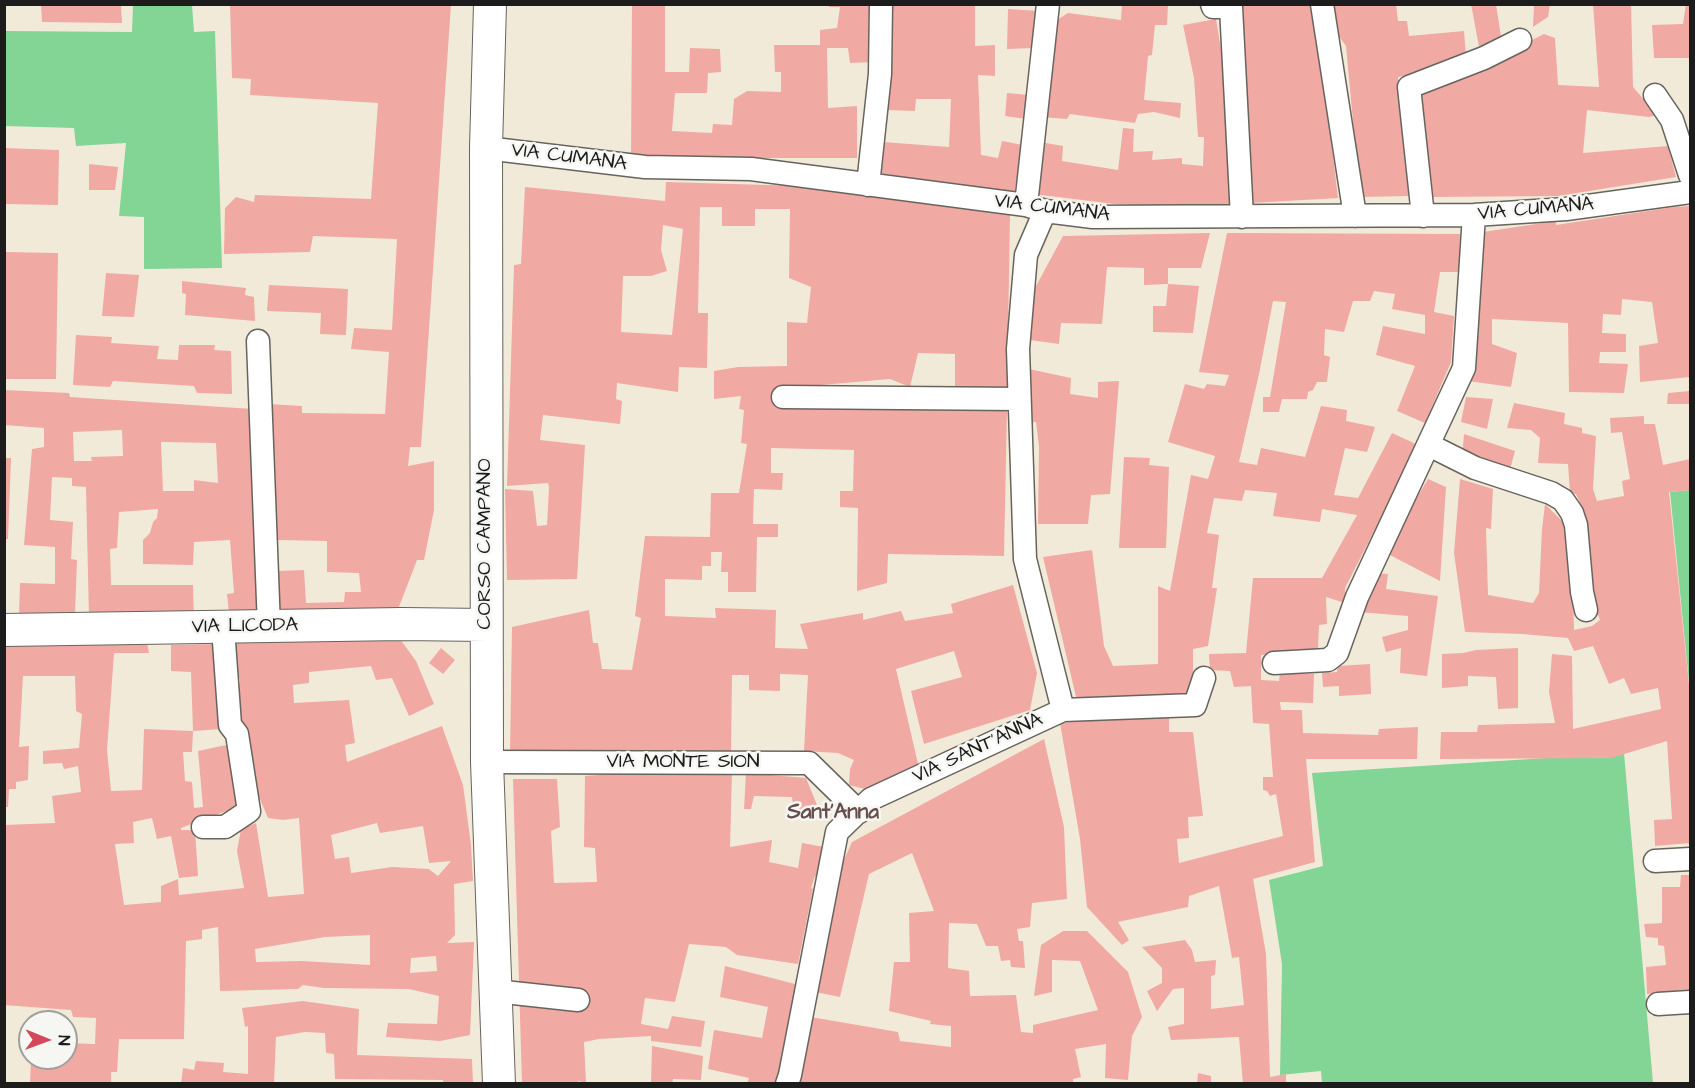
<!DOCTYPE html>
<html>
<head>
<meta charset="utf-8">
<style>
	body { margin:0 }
	#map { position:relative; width:1695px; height:1088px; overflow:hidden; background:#f2ead8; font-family:"Architects Daughter",sans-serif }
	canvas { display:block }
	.frame { position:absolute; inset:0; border:6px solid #1c1c1c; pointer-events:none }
	.north { position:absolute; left:18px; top:1010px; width:60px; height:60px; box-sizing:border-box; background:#f6f6f2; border:2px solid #9f9f9c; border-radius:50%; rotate:91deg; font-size:16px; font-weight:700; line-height:24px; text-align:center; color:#1c1c1c }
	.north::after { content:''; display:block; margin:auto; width:21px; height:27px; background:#d1495b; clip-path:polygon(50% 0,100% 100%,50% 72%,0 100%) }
</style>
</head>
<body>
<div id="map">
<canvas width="1695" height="1088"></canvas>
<div class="frame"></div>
<div class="north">N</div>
</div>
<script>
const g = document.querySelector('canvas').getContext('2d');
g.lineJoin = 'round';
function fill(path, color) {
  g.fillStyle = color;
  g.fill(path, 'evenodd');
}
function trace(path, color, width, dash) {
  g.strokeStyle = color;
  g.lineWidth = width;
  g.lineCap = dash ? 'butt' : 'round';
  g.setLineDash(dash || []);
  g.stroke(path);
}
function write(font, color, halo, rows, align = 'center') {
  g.font = font + ' "Architects Daughter",sans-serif';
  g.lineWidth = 5;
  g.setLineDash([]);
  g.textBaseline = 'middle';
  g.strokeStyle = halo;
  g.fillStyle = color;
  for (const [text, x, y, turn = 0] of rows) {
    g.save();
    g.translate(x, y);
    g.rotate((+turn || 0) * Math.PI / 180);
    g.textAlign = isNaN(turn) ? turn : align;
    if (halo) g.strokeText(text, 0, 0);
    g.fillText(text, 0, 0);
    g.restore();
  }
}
const green = new Path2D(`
	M133,5H192L194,32L215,31L222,268L144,269V217L119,216L126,143L76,146L74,128L5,126V31L132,32Z
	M1690,490V692L1670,492Z
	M1624,753L1653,1083L1322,1084L1321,1071L1280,1075L1282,964L1269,880L1323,866L1312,773Z`);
const building = new Path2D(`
	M230,4H451L421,447H410L408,466L434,461V510L424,560H417L397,612L280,615L277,571L304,570L306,603L344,602L345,592H361L359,573L327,572V541L276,540V495L269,456V404L302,406V413L385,414L389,352L351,349L354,328L392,330L397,239L313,236L310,252L224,254L225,208L236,197L254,202L255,195L371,199L378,103L250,95L251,79L232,78Z
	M632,4H665V72H689L690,48L720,49L721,72L708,73L707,93H675L672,131L712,133L713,124L732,125L734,99L747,91L781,92V72H775L774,45H820V30L837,28L840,7H829V5H872V62L850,63L848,48H827L828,108L857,106V158H631Z
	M886,4H975V46L995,45V76L978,75L981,155L998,158L1002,141L1023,145L1014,194L878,173L883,142L949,147L951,99H916L915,111L886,110Z
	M1122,4H1168L1167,25H1155L1152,55L1148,56L1144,100L1181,103L1180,118L1154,112L1138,114L1135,123L1070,114L1067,119L1041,117L1052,23L1068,13L1121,20Z
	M1232,4H1315L1338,198L1251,203Z
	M1331,4H1396L1398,21H1407L1409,36L1464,31L1466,56L1425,71L1398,77L1411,196L1360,197L1346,46L1335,31Z
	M1471,4H1496L1501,37L1479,47Z
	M1534,4H1550L1548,17L1533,27Z
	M1593,4H1631L1633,87L1657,115L1649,117L1587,110L1583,153L1668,146L1676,177L1558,196L1430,197L1418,91L1486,63L1544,34L1555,38L1558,85L1599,87Z
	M1686,4H1690V58H1654L1652,25L1683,24Z
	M41,5H121L122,23L42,22Z
	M1008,9L1039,11L1034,48L1007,49Z
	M1216,19L1225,73L1231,209L1115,204L1033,194L1040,142L1063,146L1062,161L1118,170L1123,128L1134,129L1133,152L1153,151L1152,160L1182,158V164L1203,166L1204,137H1198L1194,78L1183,25Z
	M1007,93L1028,95L1026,119L1005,116Z
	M4,148L59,150L58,205L4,204Z
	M89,164L118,167L115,190H89Z
	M666,182L801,186L1010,215L1007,391L955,390V354L918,353L910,387L890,379L775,389L777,405L1007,409L1004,556L888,554L887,583L857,591L858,508L840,507V491H853L854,450L771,448V473H783L782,490L754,489L753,524H778V537H757L756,592H728V572H721L722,552H711V566H702V580L665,579V616L716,618L715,608L776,610L775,648L808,649L800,624L863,613V620L901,611L905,621L953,613L951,604L1013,585L1037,673L1030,710L924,744L911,691L962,677L954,651L896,669L919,768L869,790L849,785L850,769L854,760L838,753L804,751L808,675L780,674V691L749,690V675H732L731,758L510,754L512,627L589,610L593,643H598L602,669L632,670L641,618L635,616L645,536L710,537L711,493H739L747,444L741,443L744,410L739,409L741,396L714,399V371L738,367L787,366V322L807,323L811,287L789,278L790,209H755V226H722V207H700L698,313H708L707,368L679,367L678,392L617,383L616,399L622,401L620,424L543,415L540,440L585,445L577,579L507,580L505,489L533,491L537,526L547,525L549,487L548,483L507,486L514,265L521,264L525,187L665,201ZM663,225L683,229L672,335L621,332L623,276H651L667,271L661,250Z
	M1690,206V377L1640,382L1639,346L1658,343L1652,302L1622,299L1621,315L1603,314L1602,333L1626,334V352H1600L1599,363L1628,364L1624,393L1569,392L1568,323L1492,319V344L1517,353L1511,387L1468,381L1483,232L1556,221V225L1674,207Z
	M1210,233L1201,268H1168V284L1144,285V268L1107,267L1102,324L1061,323L1059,344L1030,340L1035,288L1063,236Z
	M1227,233L1460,234L1459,272H1440L1434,312L1454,316L1451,362L1425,423L1397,411L1415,366L1376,355L1383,326L1425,334V315L1392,309L1395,294L1374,291L1370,301H1353L1344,332L1325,329L1324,355L1330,357L1327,382H1317L1313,390L1308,392L1307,399H1282L1279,412H1263V397H1270L1286,302L1273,301L1259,374L1239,462L1257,465L1261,448L1305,457L1321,406L1347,410L1346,421L1375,427L1367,452L1345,448L1334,495L1358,498L1392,433L1418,445L1345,588V603L1326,597L1327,624L1319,625L1318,650L1261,655V680L1279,681L1280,673L1314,674L1313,703L1280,702L1281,710H1302L1303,733L1378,735L1379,729L1418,727L1417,759H1306L1315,862L1253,879L1266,954L1270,1077L1286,1074V1084H1243L1239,1037L1171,1040L1168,1027L1184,1024V988L1173,989L1157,1011L1147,991L1162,983V968L1142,947L1185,940L1192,950L1195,962L1216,960L1215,975L1211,976V1009L1244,1005L1239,957L1232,958L1219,886L1189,896L1188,907L1118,922L1129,940L1122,945L1087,907L1080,839L1060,723L1169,714V732H1193L1203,816L1188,817L1189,838L1177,839L1179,863L1283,836L1276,794L1270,796L1267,791L1263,790V777H1273L1269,724L1253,723L1251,686L1234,687L1230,671L1210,670L1209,654L1246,653L1253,578H1322L1357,515L1322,509L1320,522L1273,516L1277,493L1245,490L1242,501L1214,498L1207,533L1219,535L1212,588H1217L1208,646L1193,649V686L1190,695L1077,701L1043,557L1092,550L1104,646L1113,666L1158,664V586L1170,591L1191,475L1208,479L1215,456L1168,442L1185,384L1204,389L1207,384L1225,386L1229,375L1199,372Z
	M4,252L58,253L56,379H4Z
	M106,273L139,275L134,317L102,316Z
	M182,281L246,288L245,295L254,297L255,321L185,315L186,294L182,293Z
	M1168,284L1199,286L1193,333L1153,332V306H1166Z
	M269,285L348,289L346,335L320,334L321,313L267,311Z
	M76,335L112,337L111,343L159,346L157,359L178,360L179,345H215L214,350L231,351L232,394L197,393L194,386L113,381L110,387L73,385Z
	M1024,368L1071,378L1070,394L1098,398V382L1119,381L1110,494L1091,495L1088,524H1038L1039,446L1036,422L1027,423Z
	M4,390L69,393L70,397L253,409L265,621L230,622L227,594L234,593L230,540L194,542L193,565L143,564V540L150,533L153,522L157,518L158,509L119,512L117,548L110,549L111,585H193L194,621L89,618L86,487L72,486V478L52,477L50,520L73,522L71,559L77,560L75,615L19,617L20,583L55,584V547L24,545L32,449L44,447V428L4,425ZM122,430L123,456L91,457L92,461H74L73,432ZM161,442L216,443L218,483L194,480V491H163Z
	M1690,391V404H1667L1668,393Z
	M1466,397L1493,399L1487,429L1461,422Z
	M1514,403L1565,413L1564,424L1582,428V433L1596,436L1593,489L1597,501L1624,496L1622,481L1630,479L1622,432L1611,433L1610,418L1644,416V424H1655L1663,465L1690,459V490L1669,492L1690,694V843L1655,846L1654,820L1672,819L1667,741L1611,758L1440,759L1441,732H1477L1478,725L1555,723L1549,692L1552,654L1572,656L1573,729L1661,709L1658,688L1631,694L1624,678L1609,684L1593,646L1574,651L1568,638L1522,634L1465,632L1454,553L1460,479L1493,489L1491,529L1486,528L1488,595L1533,603L1539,593L1542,529L1545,504L1562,521L1572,550L1574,630L1592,626L1600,620L1589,591L1585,565L1586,516L1576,494L1570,493L1568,464L1538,463L1540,438L1531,430L1507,428Z
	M1464,434L1515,451L1509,473L1462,457Z
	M1124,457L1150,458L1149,465L1169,467L1166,548H1119Z
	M4,458H11L8,539H4Z
	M1428,479L1446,487L1440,581L1384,552Z
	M1374,573L1388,574L1386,589L1438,596L1427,676L1400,673L1401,648L1386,652L1382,637L1408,630V616L1358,612Z
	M395,632L416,661L434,704L409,716L392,678L376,680L371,666L309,672V683L293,685L294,703L349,700L355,743L345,745L347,762L442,726L463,785L471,845L473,881L454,884L455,935L447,943L474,942L470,1035L440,1041L386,1037L388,1023L437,1024L439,996L409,989L324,988L303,985L298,989L220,991L218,927L202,930V939L186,941L184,1039H119L117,1072H111V1084H30L31,1058H66V1043L95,1044L96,1018L73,1017L71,1010L4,1005V825L55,823L52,796L81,792L78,766L64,769L62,763L43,764V751L79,748L82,714L76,711L75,676H23L19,747L29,746L28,780L16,782V789H9L8,807H4V643H147L149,653H114L107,750L111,791L142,790L144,729L193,731L192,752H183L185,781L192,782L194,808L203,807L198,751L231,744L237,807L181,828V830H195L198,876L179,878L171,836L157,839L152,818L133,822L134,843L115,844L124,905L161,902V886L178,879L179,895L244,888L237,851L241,829L256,823L268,897L304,894L299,818L283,820L268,818L252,780L245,728L235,710L240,681L231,642ZM377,823L380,833L423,826L429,863L451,861L438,876L429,869L392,867L351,873L349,857L335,859L331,835ZM370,935V965L302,961L256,962L255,949L325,937ZM436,956L437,971L410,973L411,958Z
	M216,644L222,729L193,731L191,672L171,671V645Z
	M441,648L455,660L443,674L429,663Z
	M1518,648V708L1498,709L1496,677L1468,676V686L1442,688V654L1463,653L1476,650Z
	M1370,664L1371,694L1339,696V686L1323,687L1322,673L1337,672L1338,666Z
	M1044,739L1064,827L1067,899L1032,903L1030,927L1017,929L1019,941H1023L1025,968L1011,967L1010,960L1001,961L998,946H986L977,924L949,923L948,968L969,971L970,996L1016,995L1021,1032L1033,1033V1025L1098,1010L1080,961L1052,960V992L1034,996L1041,945L1063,931H1087L1128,972L1142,1017L1132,1036L1128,1080L1105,1078L1106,1044L1075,1049L1081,1077L1073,1079V1084H797L811,1017L898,1032L900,1041L951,1047V1026L930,1024L931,1021L889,1011L894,962H910L909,913L934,911L912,853L869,874L840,997L815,992L843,862L852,842Z
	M664,770L732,772L730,847L772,840L769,862L798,868L802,843L824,847L819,879L815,876L811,888L813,889L798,964L737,955L726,947L689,944L675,1002L645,998L641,1024L668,1029L672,1016L705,1021L701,1047L651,1041V1036L599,1039L584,1042L586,1083L578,1081V1084H522L513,779H557L560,827L551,831L554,883L597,882L595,848L584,847L585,776Z
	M746,773L806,778L817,805L794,814L792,797L754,796L751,809H744Z
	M1681,875H1690V990L1647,994L1646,967L1666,965L1664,946L1658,945V938L1646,937L1644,924L1662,923V887H1680Z
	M725,966L799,985L778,1084H747L749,1078L708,1069L714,1030L762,1038L768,1007L720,997Z
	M303,1001L359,1009L357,1055L472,1059L473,1084H443V1080L335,1079L334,1054L326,1053L325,1033L305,1032L276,1037L274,1084H181L183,1068L194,1070L196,1061L224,1063L223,1072L248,1074V1026L245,1027L242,1008Z
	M652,1046L703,1056L701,1080L673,1079L672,1084H651Z
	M1198,1073L1211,1076V1084H1197Z`);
const minor = new Path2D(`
	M1212,4L1213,7H1231L1242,217
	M1322,4L1355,216
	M1655,95L1672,120L1690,175
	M486,148L645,167L751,169L1026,205L1045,211L1093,217L1474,215L1566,209L1690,192
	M868,185L880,74L881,4
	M1026,205L1048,4
	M1045,211L1026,255L1018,349L1025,559L1063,710
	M1423,216L1409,87L1484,58L1520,40
	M258,341L269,627
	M783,397L1019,399
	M1429,445L1475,468L1551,493L1563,500L1572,513L1576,525L1582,592L1586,610
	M1274,663L1328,660L1337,653L1357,597L1464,368L1474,215
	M487,762L809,763L859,812
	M203,827H225L249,811L237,734L230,725L223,628
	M1655,861L1690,859
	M495,991L578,1000
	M1658,1004L1690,1002
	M787,1084L790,1075L837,832L871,799L1063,710L1195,705L1204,678`);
const secondary = new Path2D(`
	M490,4L486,148L487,762L499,1084
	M4,630L402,624L486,625`);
const streetNames = [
	["VIA CUMANA",569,158,7],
	["VIA CUMANA",1052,209,7],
	["VIA CUMANA",1536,210,-5],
	["CORSO CAMPANO",486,544,-90],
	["VIA LICODA",245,627,-1],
	["VIA SANT'ANNA",978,749,-25],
	["VIA MONTE SION",683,763]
];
const neighbourhoodNames = [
	["Sant'Anna",833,814]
];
fill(green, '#83d596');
fill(building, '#f1a9a4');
trace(minor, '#67645e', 25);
trace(secondary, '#67645e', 34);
trace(minor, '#fff', 22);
trace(secondary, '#fff', 32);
write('20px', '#1c1c1c', '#f6f6f2', streetNames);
write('bold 21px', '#674d4c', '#f6f6f2', neighbourhoodNames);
</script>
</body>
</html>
